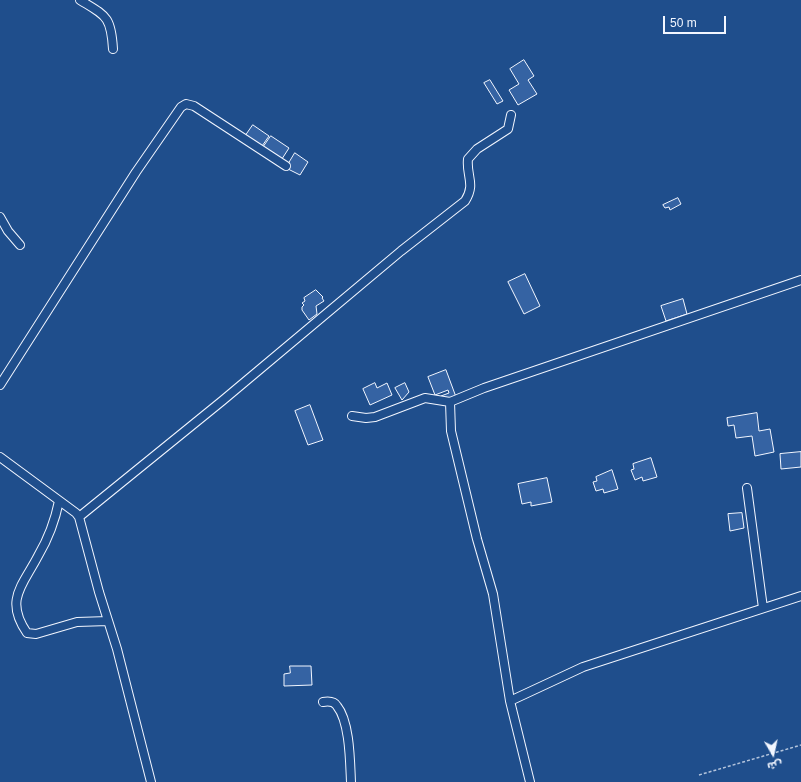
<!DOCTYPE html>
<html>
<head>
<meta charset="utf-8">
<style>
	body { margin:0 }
	#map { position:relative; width:801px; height:782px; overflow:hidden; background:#1f4e8c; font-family:Helvetica,"Noto Sans Arabic",sans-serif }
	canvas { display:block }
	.north { position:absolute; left:753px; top:734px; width:40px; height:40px; -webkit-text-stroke:3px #1f4e8c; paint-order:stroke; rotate:171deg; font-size:11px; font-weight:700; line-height:16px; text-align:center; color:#f2f6ff }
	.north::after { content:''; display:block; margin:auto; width:14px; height:18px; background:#f2f6ff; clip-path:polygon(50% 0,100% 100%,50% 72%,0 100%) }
	.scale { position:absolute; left:663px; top:16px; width:63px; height:18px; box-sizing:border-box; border:2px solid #f2f6ff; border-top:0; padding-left:5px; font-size:12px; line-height:14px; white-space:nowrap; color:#f2f6ff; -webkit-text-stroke:3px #1f4e8c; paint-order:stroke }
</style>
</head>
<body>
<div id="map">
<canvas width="801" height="782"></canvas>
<div class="north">ش</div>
<div class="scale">50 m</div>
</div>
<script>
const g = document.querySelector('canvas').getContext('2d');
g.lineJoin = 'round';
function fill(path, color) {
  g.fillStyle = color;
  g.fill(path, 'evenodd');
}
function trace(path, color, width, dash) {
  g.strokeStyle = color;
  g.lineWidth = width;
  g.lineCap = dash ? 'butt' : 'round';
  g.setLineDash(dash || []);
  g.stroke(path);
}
const building = new Path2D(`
	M524,60L534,76L528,80L537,94L518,105L509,90L519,84L510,69Z
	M490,80L503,101L497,104L484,83Z
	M253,125L269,136L260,149L244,138Z
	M271,136L289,148L280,162L262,149Z
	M295,153L308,162L300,175L286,168Z
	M678,198L681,204L670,210L669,207L665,208L663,205Z
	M525,274L540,306L524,314L508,282Z
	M316,290L323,297L322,298L324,301L316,306L317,314L309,320L302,310V307L304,305L302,303L305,301L304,298Z
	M683,299L687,314L666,321L661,306Z
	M446,370L456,397L443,401L441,396L449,393L448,390L435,395L428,377Z
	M375,383L377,388L387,383L392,395L370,405L363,389Z
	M405,383L409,392L402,400L395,388Z
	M310,405L323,440L308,445L295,411Z
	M757,413L759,431L770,429L774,452L755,456L752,436L736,438L734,425L728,426L727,418Z
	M801,452V467L781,469L780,454Z
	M651,458L657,477L643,481L642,477L635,480L631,470L634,469L633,464Z
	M612,470L618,489L604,493L603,489L596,491L593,482L597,481L596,477Z
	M547,478L552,502L531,506V502L522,504L518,484Z
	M742,513L744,528L730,531L728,514Z
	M290,666H311L312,685L284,686V674L290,673Z`);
const path = new Path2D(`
	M699,775L801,745`);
const street = new Path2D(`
	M80,0C106,16 111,16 113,49
	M0,217L8,231L20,245
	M0,385L136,172L181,107L186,104L194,106L286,166
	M450,402L451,431L477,539L493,594L510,701L530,782
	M352,416L366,418L375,417L425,398L450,402L484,388L801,280
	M0,457L76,513L79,517L99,592L117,649L151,782
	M747,488L763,608
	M59,501C55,521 48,539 38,556C23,585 4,600 27,633L36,634L77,622L108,621
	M79,517L222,401L401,251L465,201C476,184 466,176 468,159L477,149L508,129L511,115
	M510,701L583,667L801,596
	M323,702C329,701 334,701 337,706C350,722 350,762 351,782`);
fill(building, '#3563a3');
trace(building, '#f2f6ff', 1);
trace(street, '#f2f6ff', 10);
trace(path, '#b3c4dc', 1.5, [3, 2]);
trace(street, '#1f4e8c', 8);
</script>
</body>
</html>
